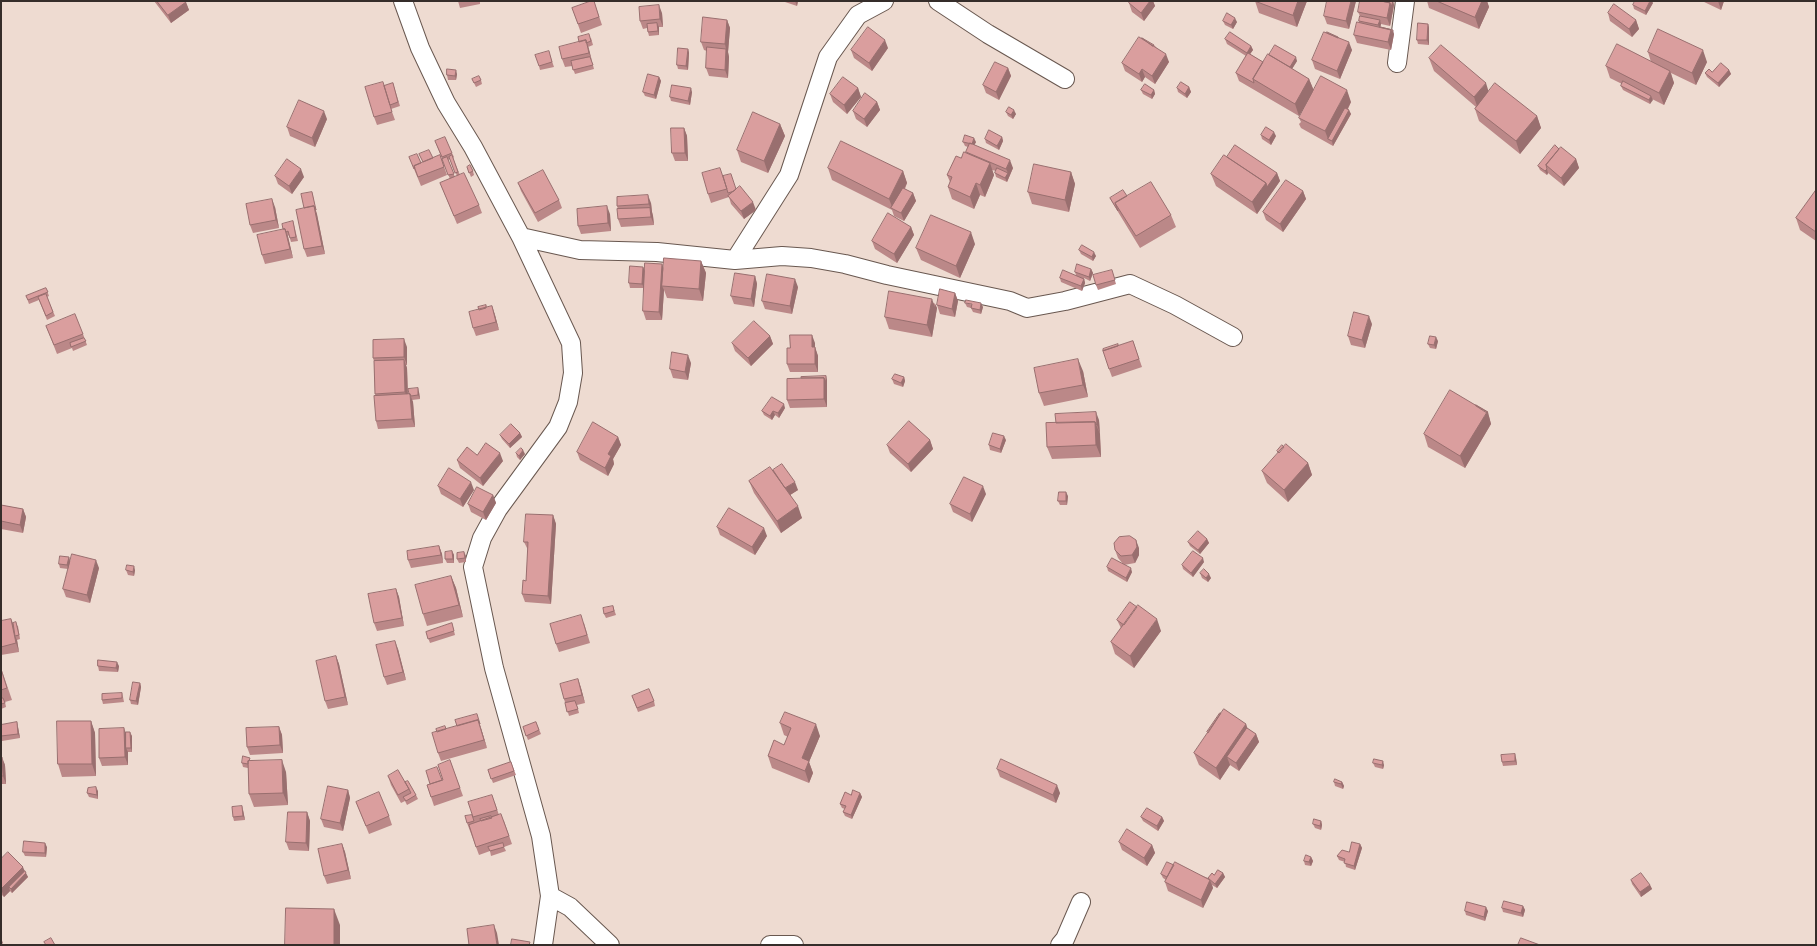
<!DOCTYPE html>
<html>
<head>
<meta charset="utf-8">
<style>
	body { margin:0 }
	#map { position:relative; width:1817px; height:946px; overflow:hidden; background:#eedbd1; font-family:"Sofia Sans Condensed",sans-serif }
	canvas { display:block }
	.frame { position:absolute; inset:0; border:2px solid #352d2a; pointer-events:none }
</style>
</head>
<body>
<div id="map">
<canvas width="1817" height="946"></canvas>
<div class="frame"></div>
</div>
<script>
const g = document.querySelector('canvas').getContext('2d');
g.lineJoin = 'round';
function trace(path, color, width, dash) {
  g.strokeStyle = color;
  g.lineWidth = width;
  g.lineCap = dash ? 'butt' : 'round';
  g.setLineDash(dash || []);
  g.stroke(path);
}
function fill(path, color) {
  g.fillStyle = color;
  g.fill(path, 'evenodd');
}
const street = new Path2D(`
	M403,1L420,48L446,103L473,147L521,237L571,343L573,373L568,402L558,427L498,509L482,538L473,567L494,668L541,836L550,896L543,945
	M938,1L988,34L1065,79
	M1397,63L1405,1
	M521,237L580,250L657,252L735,260L782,256L811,258L845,264L887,275L1010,301L1027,308L1065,301L1130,284L1175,305L1233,337
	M735,260L789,175L828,57L858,15L884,1
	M550,896L570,907L610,945
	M770,945H794
	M1060,945L1065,939L1081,902`);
const wall = new Path2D(`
	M154,1H185L189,10L171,23Z
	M458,1H480V4L460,8Z
	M594,1L602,25L581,33L572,8Z
	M782,1H798L797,6Z
	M1130,1H1153L1155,6L1144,21L1132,12L1129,3Z
	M1255,1H1307L1297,27L1259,13Z
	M1356,1L1349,29L1327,24L1324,16Z
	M1393,1L1394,5L1390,26L1381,24L1380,27L1394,34L1391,50L1357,43L1354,35L1359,23V21L1360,16L1358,12Z
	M1427,1H1487L1489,7L1479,29L1429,8Z
	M1702,1H1724L1721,10Z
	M1653,3L1646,15L1634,9L1633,5Z
	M662,13L663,27H659V35L649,36L647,28L643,29L640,21Z
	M1608,13L1636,20L1639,29L1632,37L1610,21Z
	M727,20L730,28L728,52L729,57L728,78L709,76L706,68L707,51L704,50L701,42Z
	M1223,21L1237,22L1233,29L1225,25Z
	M1428,24L1429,28V45L1418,44L1417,40Z
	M1338,37L1352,50L1340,79L1315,69L1312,60Z
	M591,38L593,45L588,47L594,69L575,74L572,66L565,67L562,59L579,42Z
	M1225,39L1251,46L1253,50L1250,54L1263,62L1269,55L1297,61L1292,69L1309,79L1314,91L1299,116L1239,81L1236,73L1246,56L1227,44Z
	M1154,45L1155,46L1169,62L1155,84L1145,77L1142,82L1125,71L1122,63Z
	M888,48L872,71L854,58L851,50Z
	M688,49L689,53L688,70L678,69L677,65Z
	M1648,52L1707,62L1696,85L1671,73L1674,83L1664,105L1652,99L1650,104L1623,90L1621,86L1622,84L1610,78L1606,66L1651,62Z
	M550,55L554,67L540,70L539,66Z
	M1429,58L1488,92L1537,116L1541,128L1520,154L1479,121L1475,109L1476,107L1434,71Z
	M1008,68L1011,76L999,100L986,93L983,85Z
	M1729,70L1731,74L1719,87L1707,77L1705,73Z
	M457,74L456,80H448L447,75Z
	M659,77L661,81L656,99L645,96L643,92Z
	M472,79L481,80L482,84L476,87Z
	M393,83L400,106L391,109L395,120L377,125L374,117L384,86Z
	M1189,87L1191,92L1187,98L1178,92L1177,88Z
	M858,88L861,97L847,114L833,102L830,94Z
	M1141,90H1154L1155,94L1152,99L1143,94Z
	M692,92L690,105L671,101L670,97Z
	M877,102L880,110L867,127L856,119L853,111Z
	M1351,102L1348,109L1351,114L1333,146L1301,128L1299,124L1301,122L1299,118Z
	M1006,112L1016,114L1013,119L1008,116Z
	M327,119L315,147L290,136L287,127Z
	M780,124L785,136L768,173L741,162L737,150Z
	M684,128L687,136L688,161H675L672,153Z
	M1261,135L1276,136L1271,145L1262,139Z
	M1002,137L1003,141L999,150L986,143L985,139Z
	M435,141L452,153L454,157L453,158L460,175L479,205L482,213L457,224L440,183L450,179ZM450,159L457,176L455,177L448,160Z
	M963,142H976L974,145L1013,168L1007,182L996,177L995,173L996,171L992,170L994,175L985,197L980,195L974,209L952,199L948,187L950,182L947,175L967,153L966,152L968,147L965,146Z
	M1559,149L1576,159L1579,168L1564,186L1548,173L1547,175L1540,170L1538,166Z
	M440,155L447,175L421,186L409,157L421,163Z
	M1227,157L1277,173L1280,181L1257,214L1216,186L1211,174Z
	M467,167L473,171L474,175L471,177Z
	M828,168L903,171L907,183L905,189L913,193L916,201L904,221L894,216L892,210L832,180Z
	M1071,172L1075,184L1069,212L1032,204L1028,192Z
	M275,176L304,177L292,194L278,184Z
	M723,176L756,210L744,219L731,204L729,197L711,203L708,194Z
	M518,183L559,200L562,208L538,222L521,191Z
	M1816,190V241L1800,230L1796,218Z
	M1303,191L1306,199L1283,232L1266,220L1263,212Z
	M312,192L313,196L325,254L307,257L304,249V208Z
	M1127,196L1171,215L1176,227L1140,248L1112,202L1110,198Z
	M651,203L652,212L653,216L654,225L621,227L618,219V209L617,206Z
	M275,207L279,228L253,233L250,225Z
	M610,214L611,231L581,234L578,226Z
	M293,221L298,241L291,242L289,235L288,236L293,258L265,264L262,255L283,229Z
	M911,227L914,235L897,263L875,249L872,241Z
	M975,244L960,278L921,260L916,248Z
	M1079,250L1096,256L1093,261L1081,254Z
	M701,261L706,273L703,301L667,298L664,290L662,320H646L643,311L662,264L664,269Z
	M643,267L645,271L644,288H630L629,283Z
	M1091,269L1093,273L1090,281L1084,278L1085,283L1082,291L1061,282L1060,278L1076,275L1075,272Z
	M1113,274L1116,284L1098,290L1096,285Z
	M755,276L757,284L754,307L734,304L731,296Z
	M798,287L792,314L765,309L762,301Z
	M46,288L49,296L47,297L55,316L47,320L39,300L29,304L26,296Z
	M955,293L958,301L955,317L940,314L937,305Z
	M934,303L935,304L937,308L932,337L889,329L885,317Z
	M965,303L983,307L981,314L973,312L971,308L967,307Z
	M486,305L487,308L492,306L495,315L499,330L476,336L473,328L479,310Z
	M1372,324L1365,348L1351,345L1348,336Z
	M46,326L83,334L87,345L73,351L72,348L57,354Z
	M770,336L773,344L751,366L735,351L732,343Z
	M1133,341L1142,367L1112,377L1109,369L1118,346Z
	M1438,341L1436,349L1430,348L1428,344Z
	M815,343V347L818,356V372H790L787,364L790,348Z
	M407,347V365H406L407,368L408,394L419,392L420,399L412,400L413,402L415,427L378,429L376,421V396L375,394L374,361L373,358Z
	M691,363L688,380L673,378L670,369Z
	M1083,371L1088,397L1044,406L1039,393Z
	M904,377L905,381L903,387L894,384L892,379Z
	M827,380V407L790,408L787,400Z
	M785,408L779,418L775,415L772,420L764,415L762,411Z
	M1489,416V417L1491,424L1465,468L1428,447L1424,434Z
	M1099,420L1101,457L1052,459L1047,447Z
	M520,433L522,437L510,448L502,439L500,435Z
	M618,437L621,445L613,459L614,464L608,476L580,460L577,452Z
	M930,440L933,449L911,472L890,453L887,445Z
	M1006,440L1001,453L990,450L989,445Z
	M1277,451L1308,463L1312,475L1288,502L1267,483L1262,471L1278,454Z
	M516,453L525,454L520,460L517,457Z
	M477,455L503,461L483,486L460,468L457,460Z
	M773,470L798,490L790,495L802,518L781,533L754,493L749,481Z
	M438,486L474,490L463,507L441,494Z
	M986,494L972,522L953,512L950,504Z
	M493,495L496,503L486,520L471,512L468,504Z
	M1068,496L1067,505H1060L1058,501Z
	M1,505L23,509L26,517L23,533L1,529Z
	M553,515L556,524L551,604L525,602L522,594L526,581L528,550L524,542Z
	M717,527L767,536L755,555L720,535Z
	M1207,539L1209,543L1200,554L1190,546L1188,542Z
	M439,546L442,554L443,563L411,568L408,560Z
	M1139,548V555L1135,563L1124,565L1118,558L1115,550Z
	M452,551L454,555V563H447L445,559Z
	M466,556V562L459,563L457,559Z
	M69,557L70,561L99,568L90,603L66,597L63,589L68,569L60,568L59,564Z
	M1204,562L1193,577L1183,569L1182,565Z
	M1107,567L1132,572L1127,582L1108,571Z
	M126,570H135L134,576L128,575Z
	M1200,573L1211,578L1208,582L1202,578Z
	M451,576L456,588L463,617L427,626L423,614Z
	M396,589L399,597L404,626L377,631L374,623Z
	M613,606L616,615L606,618L604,614Z
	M11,619L13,623L18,626L20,639L17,640L19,652L1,655V621Z
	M1117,620L1161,631L1134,668L1115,654L1111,642L1121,628Z
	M452,623L455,635L430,643L426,632Z
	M584,623L590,643L559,652L556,644Z
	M398,649L406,680L387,685L384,677Z
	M336,656L339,664L348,705L328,709L325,701Z
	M98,666H119L118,672L99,671Z
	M1,668L12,700L5,702L6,707L1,709Z
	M578,679L581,688L585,703L577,705L579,713L569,716L564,699Z
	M140,683L141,687L138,705L131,704L130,700Z
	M122,693L123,697L124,702L103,704L102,700Z
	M632,696L654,701L655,706L638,712Z
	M478,718L487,748L441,761L438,753L437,732L457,726Z
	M91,721L95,733L96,776L62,777L58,764Z
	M17,722L18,727L20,738L2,741L1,739V725Z
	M536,722L541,734L528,740L523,727Z
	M780,723L820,736L809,762L813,773L809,783L772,768L768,756L784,745L788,737L784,735Z
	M1246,724L1247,728L1256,734L1259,742L1239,771L1230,765L1220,780L1199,765L1194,753L1207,734V732Z
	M279,727L282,735L283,753L250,755L247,747Z
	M126,732L132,736V752H128V765L102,766L99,758Z
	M1,757L5,765L6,784H1Z
	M1516,758L1517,765L1503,766L1502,762Z
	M450,760L463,796L434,806L427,785L443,780Z
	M251,761L286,772L288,805L254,807L249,794L248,768L243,767L242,763Z
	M511,762L516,775L493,783L488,770Z
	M1373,763L1384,765L1383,769L1375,767Z
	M997,769L1060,793L1056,803L1000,777Z
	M388,776L405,782L416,795L418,799L407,805L405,801L401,803L391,785Z
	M1334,782H1342L1344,786L1343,789L1335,786Z
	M348,790L350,798L343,831L324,827L321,819Z
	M98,791V799L89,797L87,793Z
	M860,793L862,797L852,819L845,816L843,812L845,809L842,808L840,804L851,795Z
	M356,802L389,816L392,825L369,834Z
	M495,803L499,815L504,821L512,844L504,847L506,851L491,856L490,851L479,855L467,823L472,815Z
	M243,810L245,820L234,821L233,817Z
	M307,812L310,821L309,851L289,850L286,842Z
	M1141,817H1162L1164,821L1158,831L1143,821Z
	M1321,821L1322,825L1321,830L1315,828L1313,824Z
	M1119,842L1152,845L1155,853L1147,866L1122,850Z
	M342,844L345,852L351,879L327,884L324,876Z
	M1360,844L1362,848L1355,870L1346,867L1345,862L1339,860L1337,856L1349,852Z
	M47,847L46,857L25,856L23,852Z
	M1311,857L1313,861L1311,866L1305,865L1304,861Z
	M1,859L24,871L28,877L12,893L10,891L4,897L1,894Z
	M1174,865L1208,878L1214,875L1223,873L1225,877L1217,888L1212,885L1213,888L1203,908L1168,891L1165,882L1166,880L1163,878L1161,874Z
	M1631,880L1650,885L1652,889L1641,897L1632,884Z
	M1523,906L1525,910L1523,917L1503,912L1502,908Z
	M1465,911H1488L1485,921L1466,915Z`);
const shadedWall = new Path2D(`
	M795,1H798L797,6Z
	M1150,1H1153L1155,6L1144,21L1141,13Z
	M1298,1H1307L1297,27L1293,15Z
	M1351,1H1356L1349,29L1346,21Z
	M1393,1L1394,5L1390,26L1387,18L1390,3Z
	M1480,1H1487L1489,7L1479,29L1475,17Z
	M1650,1H1652L1653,3L1646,15L1645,11Z
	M1718,1H1724L1721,10Z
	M186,2L189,10L171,23L168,15Z
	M659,5L662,13L663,27L660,19Z
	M1235,18L1237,22L1233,29L1231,25Z
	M727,20L730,28L728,52L729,57L728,78L725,70L726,49L725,44Z
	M1380,20L1381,24L1380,29L1378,25Z
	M1636,20L1639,29L1632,37L1629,29Z
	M657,23L659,27V35L658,31Z
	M1428,24L1429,28V45L1427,40Z
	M1391,30H1393L1394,34L1391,50L1388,42Z
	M586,40L589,49L592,61L589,53Z
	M885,40L888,48L872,71L869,63Z
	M1349,42L1352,50L1340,79L1337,71Z
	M1251,46L1253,50L1248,57L1247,53Z
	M688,49L689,53L688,70L686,66Z
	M1703,50L1707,62L1696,85L1692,73Z
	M1166,54L1169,62L1155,84L1152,76Z
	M1296,57L1297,61L1290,72L1289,68Z
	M1008,68L1011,76L999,100L996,92Z
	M1142,69L1145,77L1142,82L1139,74Z
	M456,70L457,74L456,80L455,76Z
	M1729,70L1731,74L1719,87L1718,83Z
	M1670,71L1674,83L1664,105L1659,93Z
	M659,77L661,81L656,99L654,95Z
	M1309,79L1314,91L1299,116L1295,104Z
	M1486,83L1490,96L1478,109L1474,97Z
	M1189,87L1191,92L1187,98L1185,94Z
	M691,88L692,92L690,105L688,101Z
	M858,88L861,97L847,114L844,105Z
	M1154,90L1155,94L1152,99L1151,95Z
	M1347,90L1351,102L1331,141L1328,139L1325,131Z
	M1651,96L1653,100L1650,104L1649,100Z
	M877,102L880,110L867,127L864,119Z
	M1014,110L1016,114L1013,119L1011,115Z
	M1349,110L1351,114L1333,146L1332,141Z
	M324,111L327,119L315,147L312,138Z
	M1537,116L1541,128L1520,154L1516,141Z
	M780,124L785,136L768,173L764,161Z
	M684,128L687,136L688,161L685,153Z
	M1274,132L1276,136L1271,145L1269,140Z
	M1002,137L1003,141L999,150L997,146Z
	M974,138L976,142L973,148L972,144Z
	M1576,159L1579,168L1564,186L1561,178Z
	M1010,160L1013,168L1007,182L1005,178L1008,173L1006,169Z
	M990,163L994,175L985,197L980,185Z
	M301,169L304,177L292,194L289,186Z
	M1547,169L1548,173L1547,175L1545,171Z
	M903,171L907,183L894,209H893L889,199Z
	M1071,172L1075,184L1069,212L1065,200Z
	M1277,173L1280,181L1257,214L1252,202L1266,183Z
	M976,183L980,195L974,209L970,197Z
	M1303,191L1306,199L1283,232L1280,224Z
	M913,193L916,201L904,221L901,213Z
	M648,195L651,203L652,212L653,216L654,225L651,217L650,208L649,204Z
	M272,199L275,207L279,228L276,220Z
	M753,202L756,210L744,219L741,211Z
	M314,206L317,214L325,254L322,246Z
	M607,206L610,214L611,231L608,223Z
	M911,227L914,235L897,263L894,254Z
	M285,229L288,237L293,258L290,249Z
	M971,232L975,244L960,278L956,266Z
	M1094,252L1096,256L1093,261L1092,257Z
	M701,261L706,273L703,301L699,289Z
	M662,264L665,272L662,286L664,290L662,320L659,312Z
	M643,267L645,271L644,288L642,284Z
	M1091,269L1093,273L1090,281L1089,277Z
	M755,276L757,284L754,307L751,299Z
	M795,279L798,287L792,314L790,306Z
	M1084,279L1085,283L1082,291L1081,286Z
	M955,293L958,301L955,317L952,309Z
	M932,299L935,307V304L937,308L932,337L927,325Z
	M981,303L983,307L981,314L980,310Z
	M492,306L495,315L499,330L496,322Z
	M1369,316L1372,324L1365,348L1362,340Z
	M812,335L815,343V356L812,347Z
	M770,336L773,344L751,366L748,358Z
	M1436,337L1438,341L1436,349L1434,345Z
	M404,339L407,347V365L404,357Z
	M815,347L818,356V372L815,364Z
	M688,355L691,363L688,380L685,372Z
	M1078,359L1083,371L1088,397L1083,385Z
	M404,360L407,368L408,401L405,392Z
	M826,376L827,380V407L824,399V378Z
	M904,377L905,381L903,387L901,383Z
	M418,388L419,392L420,399L418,395Z
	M410,394L413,402L415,427L412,419Z
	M784,404L785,408L779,418L778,413Z
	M773,411L775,415L772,420L770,416Z
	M1096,412L1099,420L1100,434L1097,425Z
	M1487,412H1488L1491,424L1465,468L1460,456Z
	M1095,422L1100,434L1101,457L1096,445Z
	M520,433L522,437L510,448L509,444Z
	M1004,436L1006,440L1001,453L1000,449Z
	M618,437L621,445L613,459L614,464L608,476L605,468L608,454Z
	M930,440L933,449L911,472L908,464Z
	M523,450L525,454L520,460L519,456Z
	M500,453L503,461L483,486L480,478Z
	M1308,463L1312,475L1288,502L1284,490Z
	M471,482L474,490L463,507L460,499Z
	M795,482L798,490L787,497L784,489Z
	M983,486L986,494L972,522L970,514Z
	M1066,492L1068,496L1067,505L1066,501Z
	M493,495L496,503L486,520L483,512Z
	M798,506L802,518L781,533L777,521Z
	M23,509L26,517L23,533L20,525Z
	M553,515L556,524L551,604L548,596Z
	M764,528L767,536L755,555L752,547Z
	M1207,539L1209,543L1200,554L1198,550Z
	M1136,540L1139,548V555L1135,563L1132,555Z
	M439,546L442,554L443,563L441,555Z
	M452,551L454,555V563L453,559Z
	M464,552L466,556V562L465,558Z
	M69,557L70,561L69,570L67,565Z
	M1203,558L1204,562L1193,577L1191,573Z
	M96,560L99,568L90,603L87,595Z
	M134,566L135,570L134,576L133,572Z
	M1131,568L1132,572L1127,582L1126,578Z
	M1209,574L1211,578L1208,582L1206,578Z
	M451,576L456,588L463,617L459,605Z
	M396,589L399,597L404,626L402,618Z
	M11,619L14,627L15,636L17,640L19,652L16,643Z
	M1157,619L1161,631L1134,668L1130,656Z
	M395,641L398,649L406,680L403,672Z
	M336,656L339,664L348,705L345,697Z
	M117,662L119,666L118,672L116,668Z
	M578,679L581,688L585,703L582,695Z
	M140,683L141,687L138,705L136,701Z
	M478,720L481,728L487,748L484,740Z
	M91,721L95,733L96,776L92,764Z
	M17,722L18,727L20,738L18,734Z
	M816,724L820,736L809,762L813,773L809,783L805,771L802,758Z
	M1246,724L1250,736L1227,757L1230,765L1220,780L1216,768Z
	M279,727L282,735L283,753L280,745Z
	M124,728L127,736L126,748L128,752V765L125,757Z
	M130,732L132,736V752L131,748Z
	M1256,734L1259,742L1239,771L1236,763Z
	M1515,754L1516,758L1517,765L1515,761Z
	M2,757L5,765L6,784L3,776Z
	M282,760L286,772L288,805L283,793Z
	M1383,761L1384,765L1383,769L1382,765Z
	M1342,782L1344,786L1343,789L1341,784Z
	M1057,785L1060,793L1056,803L1053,795Z
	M96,787L98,791V799L97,795Z
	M348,790L350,798L343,831L340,823Z
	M860,793L862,797L852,819L851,815Z
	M242,806L243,810L245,820L243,816Z
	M307,812L310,821L309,851L306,843Z
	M1162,817L1164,821L1158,831L1157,826Z
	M1321,821L1322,825L1321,830L1320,826Z
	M45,843L47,847L46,857L45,853Z
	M342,844L345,852L351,879L348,870Z
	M1360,844L1362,848L1355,870L1354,866Z
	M1152,845L1155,853L1147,866L1144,858Z
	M1311,857L1313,861L1311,866L1309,862Z
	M23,867L26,874V873L28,877L12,893L11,889L9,887L10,891L4,897L1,889Z
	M1223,873L1225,877L1217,888L1215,884Z
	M1210,880L1213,888L1203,908L1201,900Z
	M1650,885L1652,889L1641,897L1640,892Z
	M1523,906L1525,910L1523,917L1521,913Z
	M1486,907L1488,911L1485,921L1484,917Z
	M334,909L340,925V945H334Z
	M494,925L497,933L499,945H497Z
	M1,938L3,943L1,945Z`);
const building = new Path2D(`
	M157,1H185L186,2L168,15Z
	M591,1H594L599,17L578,24L572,8Z
	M1130,1H1150L1141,13L1129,3Z
	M1255,1H1298L1293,15Z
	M1327,1H1351L1346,21L1324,16Z
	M1360,1H1381L1390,3L1387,18L1358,12Z
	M1381,1H1393L1391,7L1390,3Z
	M1437,1H1482L1475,17Z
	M1635,1H1650L1645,11L1633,5Z
	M1614,4L1636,20L1629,29L1608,13Z
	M659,5L660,19L640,21L639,7Z
	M1227,13L1235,18L1231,25L1223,21Z
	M1360,16L1380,20L1378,25L1359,21Z
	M703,17L727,20L725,44L701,42Z
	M1357,22L1391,30L1388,42L1354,35Z
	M657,23L658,31L648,32L647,24Z
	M1418,23L1428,24L1427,40H1417Z
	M868,27L885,40L869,63L851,50Z
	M1380,27L1393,30L1392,34L1391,30Z
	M1658,29L1703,50L1692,73L1648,52Z
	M1230,32L1251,46L1247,53L1225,39Z
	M1324,32L1349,42L1337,71L1312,60Z
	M1327,32L1338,37V38L1327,33Z
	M589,34L591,41L586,43V40L579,42L578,37Z
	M1139,37L1166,54L1152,76L1142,69L1139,74L1122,63Z
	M1142,38L1154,45L1153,46Z
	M586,40L589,53L562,59L559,47Z
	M1617,44L1670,71L1659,93L1606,66Z
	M1275,45L1296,57L1290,67L1269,55Z
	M1441,45L1486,83L1474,97L1429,58Z
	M707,47L726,49L725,70L706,68Z
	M678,48L688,49L686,66L677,65Z
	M549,51L552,62L539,66L535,55Z
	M1248,53L1263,62L1253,79L1254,83L1236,73Z
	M1268,54L1309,79L1295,104L1253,79Z
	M590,57L593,65L573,70L571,61Z
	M995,62L1008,68L996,92L983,85Z
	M1721,63L1729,70L1718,83L1705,73L1709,69L1712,72Z
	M447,69L456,70L455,76L447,75Z
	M648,74L659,77L654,95L643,92Z
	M479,76L481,80L474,83L472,79Z
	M1321,76L1347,90L1325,131L1299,118Z
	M843,77L858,88L844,105L830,94Z
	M1623,81L1651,96L1649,100L1621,86Z
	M383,82L392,112L374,117L365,87Z
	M1181,82L1189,87L1185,94L1177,88Z
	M393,83L398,102L390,105L384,86Z
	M1495,83L1537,116L1516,141L1475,109Z
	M1145,84L1154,90L1151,95L1141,90Z
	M672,85L691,88L688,101L670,97Z
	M865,93L877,102L864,119L853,111Z
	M299,100L324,111L312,138L287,127Z
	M1009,107L1014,110L1011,115L1006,112Z
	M1345,108L1349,110L1332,141L1328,139Z
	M753,112L780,124L764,161L737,150Z
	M1266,127L1274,132L1269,140L1261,135Z
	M671,128H684L685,153H672Z
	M989,130L1002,137L997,146L985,139Z
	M965,135L974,138L972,144L963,142Z
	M445,137L452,153L442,157L435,141Z
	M841,141L903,171L889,199L828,168Z
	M970,143L1010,160L1006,169L966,152Z
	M1235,145L1277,173L1267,187L1266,183L1227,157Z
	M1555,145L1559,149L1546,165L1547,169L1545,171L1538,166Z
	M1561,147L1576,159L1561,178L1546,165Z
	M429,150L433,158L423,162L419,154Z
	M964,152L990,163L980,185L976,183L970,197L948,187L952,177L947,175L956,156L961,158Z
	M417,154L421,163L414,166L415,168L414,169L409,157Z
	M440,155L444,167L418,177L414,166Z
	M452,155L458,172L455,173L449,157Z
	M1224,155L1266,183L1252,202L1211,174Z
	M447,157L454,174L448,175L442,159Z
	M287,159L301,169L289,186L275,176Z
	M1034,164L1071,172L1065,200L1028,192Z
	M470,165L473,171L469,173L467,167Z
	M720,168L727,189L708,194L702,173Z
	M997,168L1008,173L1005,178L995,173Z
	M543,170L559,200L535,213L518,183Z
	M464,173L479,205L454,216L440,183Z
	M731,174L736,189L734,191L728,193L723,176Z
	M1286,180L1303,191L1280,224L1263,212Z
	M1151,182L1171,215L1136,236L1115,203Z
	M740,186L753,202L741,211L728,196Z
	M903,188L913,193L901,213L891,208Z
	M1123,190L1127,196L1115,203L1118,211L1110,198Z
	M1816,190V232L1796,218Z
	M312,192L316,210L314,206L304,208L301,194Z
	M648,195L649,204L617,206V197Z
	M272,199L276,220L250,225L246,204Z
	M314,206L322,246L304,249L296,210Z
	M607,206L608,223L578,226L577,209Z
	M650,208L651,217L618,219L617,209Z
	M888,213L911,227L894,254L872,241Z
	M931,215L971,232L956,266L916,248Z
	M293,221L296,237L290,238L288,231L286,232L285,229H283L282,224Z
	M285,229L290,249L262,255L257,235Z
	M1082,245L1094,252L1092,257L1079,250Z
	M664,258L701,261L699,289L662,286Z
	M645,263L662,264L659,312L643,311Z
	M1077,264L1091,269L1089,277L1075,272Z
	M630,266L643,267L642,284L629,283Z
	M1063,270L1084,279L1081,286L1060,278Z
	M1112,270L1115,280L1096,285L1093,275Z
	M735,273L755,276L751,299L731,296Z
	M767,274L795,279L790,306L762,301Z
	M46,288L48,292L28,300L26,296Z
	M940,289L955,293L952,309L937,305Z
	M889,291L932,299L927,325L885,317Z
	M46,294L53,312L46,316L38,297Z
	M966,300L981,303L980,310L971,308L972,304L965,303Z
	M486,305V308L479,310L478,307Z
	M492,306L496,322L473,328L469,312Z
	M1354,312L1369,316L1362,340L1348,336Z
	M75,314L83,334L54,345L46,326Z
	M754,321L770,336L748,358L732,343Z
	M790,335H812V347H815V364H787V348H790Z
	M1430,336L1436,337L1434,345L1428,344Z
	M84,338L86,341L71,347L70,343Z
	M404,339V357L373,358V340Z
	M1133,341L1139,359L1109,369L1103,351Z
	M1118,344V346L1103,351V349Z
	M672,352L688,355L685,372L670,369Z
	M1078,359L1083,385L1039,393L1034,368Z
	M404,360L405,392L375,394L374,361Z
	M895,374L904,377L901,383L892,379Z
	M826,376V382L824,378H801V377Z
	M824,378V399L787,400V379Z
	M418,388V395L411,396L410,394H409L408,389Z
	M1450,390L1487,412L1460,456L1424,434Z
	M410,394L412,419L376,421L374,396Z
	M772,397L784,404L778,413L773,411L770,416L762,411Z
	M1476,405L1488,412L1487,413L1476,406Z
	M1096,412L1097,425L1095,422L1056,423L1055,414Z
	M909,421L930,440L908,464L887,445Z
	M593,422L618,437L608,454L611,456L605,468L577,452Z
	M1095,422L1096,445L1047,447L1046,423Z
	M511,424L520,433L509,444L500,435Z
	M993,433L1004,436L1000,449L989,445Z
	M486,443L500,453L480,478L457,460L467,447L477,455Z
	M1286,444L1308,463L1284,490L1262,471Z
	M1282,445L1284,447L1279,453L1277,451Z
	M521,448L523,450L519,456L516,453Z
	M782,464L795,482L785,488L773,470Z
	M770,467L798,506L777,521L749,481Z
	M449,468L471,482L460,499L438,486Z
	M964,477L983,486L970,514L950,504Z
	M477,487L493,495L483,512L468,504Z
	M1059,492H1066V501H1058Z
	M1,505L23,509L20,525L1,521Z
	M729,508L764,528L752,547L717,527Z
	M526,514L553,515L548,596L522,594L523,580L526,581L528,542H524Z
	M1198,531L1207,539L1198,550L1188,542Z
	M1130,536L1136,540L1137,547L1132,555L1121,556L1115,550L1114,543L1119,537Z
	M439,546L441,555L408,560L407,551Z
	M452,551L453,559H445V552Z
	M1193,551L1203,558L1191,573L1182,565Z
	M464,552L465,558L457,559V553Z
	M72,554L96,560L87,595L63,589Z
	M60,556L69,557L67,565L59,564Z
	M1112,558L1131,568L1126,578L1107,567Z
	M127,565L134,566L133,572L126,570Z
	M1204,569L1209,574L1206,578L1200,573Z
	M451,576L459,605L423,614L415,585Z
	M396,589L402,618L374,623L368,594Z
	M1130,602L1137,607L1124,625L1117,620Z
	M1138,605L1157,619L1130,656L1111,642Z
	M613,606L614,611L604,614L603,608Z
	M581,615L587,635L556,644L550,624Z
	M11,619L16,643L1,647V621Z
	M16,622L19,635L15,636L13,623Z
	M452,623L454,631L428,639L426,632Z
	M395,641L403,672L384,677L376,645Z
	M336,656L345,697L325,701L316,661Z
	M98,660L117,662L116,668L98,666Z
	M1,669L7,688L1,690Z
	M578,679L582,695L564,699L560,684Z
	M133,682L140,683L136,701L130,700Z
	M649,689L654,701L637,708L632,696Z
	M122,693V698L102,700V694Z
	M1,698H3L5,703L1,704Z
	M575,701L578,709L567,712L565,703Z
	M1224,709L1246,724L1216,768L1194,753Z
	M785,712L816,724L802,758L809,761L805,771L768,756L774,740L784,745L791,728L780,723Z
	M1220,713H1221L1208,733L1207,732Z
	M477,714L480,724L478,720L457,726L455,720Z
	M478,720L484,740L438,753L432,733Z
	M57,721H91L92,764H58Z
	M17,722L18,734L1,736V725Z
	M536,722L539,730L526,736L523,727Z
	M445,726L446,729L437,732L436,729Z
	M279,727L280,745L247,747L246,728Z
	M124,728L125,757L99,758V729Z
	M1247,728L1256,734L1236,763L1227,757Z
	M126,732H130L131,748H126Z
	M1515,754V761L1502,762L1501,755Z
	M243,756L250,758L249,761H248V764L242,763Z
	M1,757H2L3,776H1Z
	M1001,759L1057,785L1053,795L997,769Z
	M1374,759L1383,761L1382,765L1373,763Z
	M282,760L283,793L249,794L248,761Z
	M450,760L460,788L431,797L427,785L443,780L438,765Z
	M511,762L514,771L491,779L488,770Z
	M437,767L442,780L430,784L426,771Z
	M398,770L409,789L398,795L388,776Z
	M1335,779L1342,782L1341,784L1334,782Z
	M408,781L416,795L406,801L403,797L411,793L409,789L405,782Z
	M328,786L348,790L340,823L321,819Z
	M96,787L97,795L87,793L88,788Z
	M853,790L860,793L851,815L843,812L846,806L840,804L845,792L851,795Z
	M379,792L389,816L366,826L356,802Z
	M492,795L497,810L473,817L468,802Z
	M242,806L243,816L233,817L232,807Z
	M1147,808L1162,817L1157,826L1141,817Z
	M288,812H307L306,843L286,842Z
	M501,814L509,836L476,847L469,825Z
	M472,815L474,821L467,823L465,816Z
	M491,816L492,818L481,821L480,819Z
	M1314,819L1321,821L1320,826L1313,824Z
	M1127,829L1152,845L1144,858L1119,842Z
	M24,841L45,843V853L23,852Z
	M1352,842L1360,844L1354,866L1344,863L1345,859L1337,856L1342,850L1349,852Z
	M503,843L504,847L490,851L488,847Z
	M342,844L348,870L324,876L318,849Z
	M8,852L23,867L1,889V859Z
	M1306,855L1311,857L1309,862L1304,861Z
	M1167,862L1174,865L1167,877L1161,874Z
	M1175,862L1210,880L1201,900L1165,882Z
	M1218,870L1223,873L1215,884L1208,878L1212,873L1214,875Z
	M25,871L26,873L11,889L9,887Z
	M1641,873L1650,885L1640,892L1631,880Z
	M1504,901L1523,906L1521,913L1502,908Z
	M1467,902L1486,907L1484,917L1465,911Z
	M286,908L334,909V945H285Z
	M494,925L497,945H469L467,929Z
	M51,938L55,945H46L44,942Z
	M1521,938L1540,945H1518Z
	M512,939L530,942L529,945H511Z`);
trace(street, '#695850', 20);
trace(street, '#fff', 18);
fill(wall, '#b88');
fill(shadedWall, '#996f6f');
fill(building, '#da9e9e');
trace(building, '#996f6f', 1);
</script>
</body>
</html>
